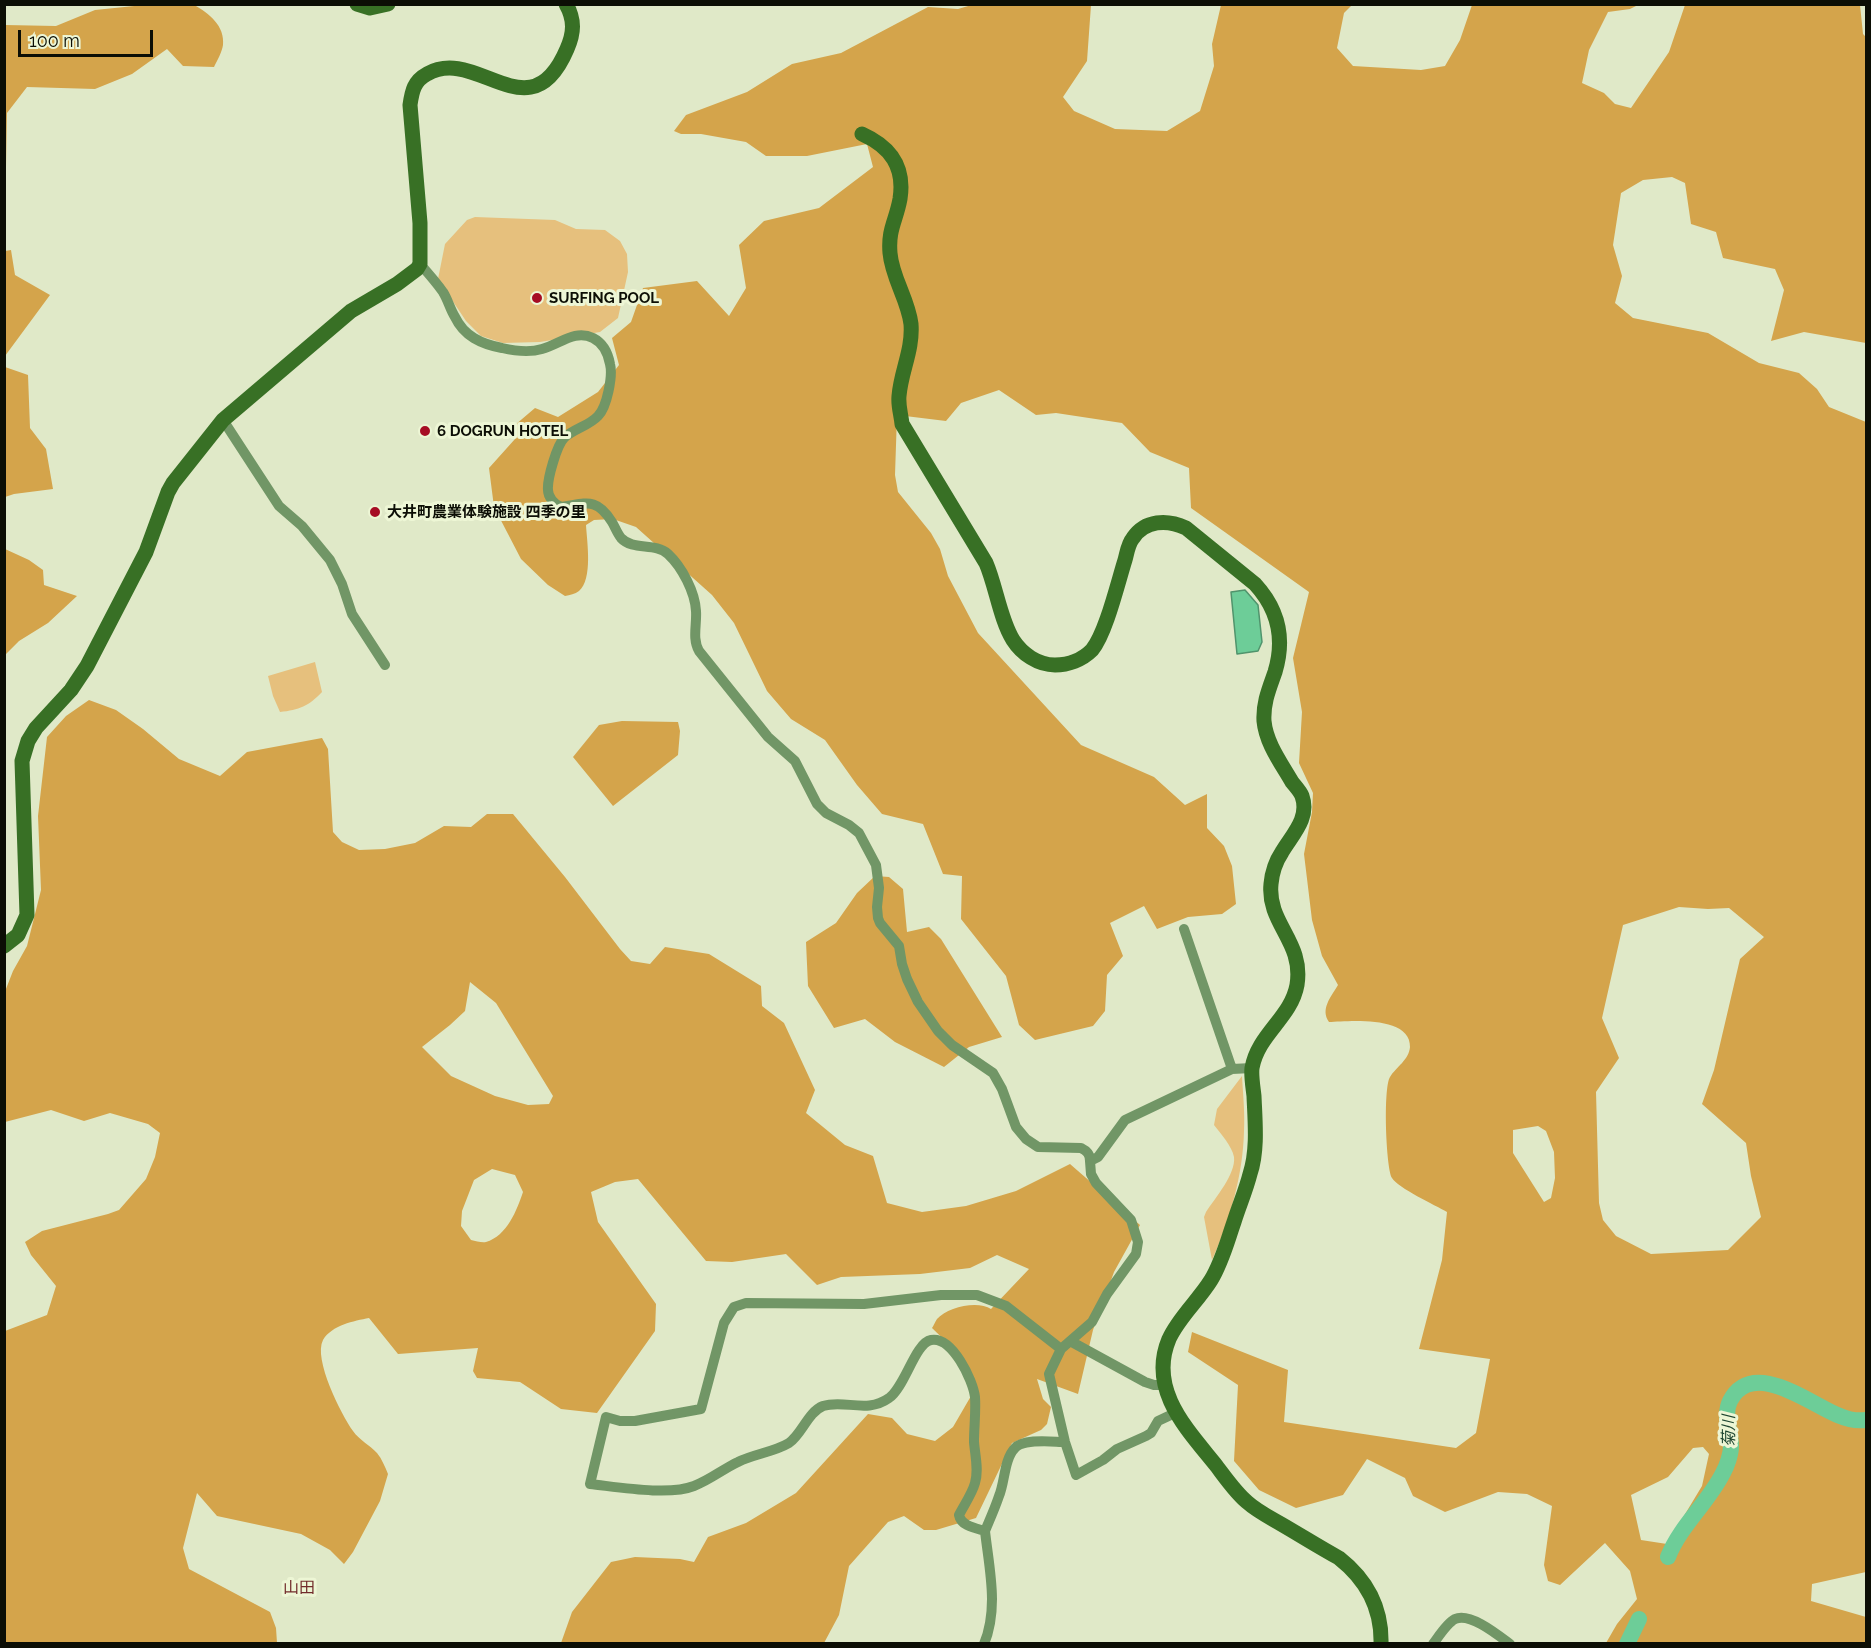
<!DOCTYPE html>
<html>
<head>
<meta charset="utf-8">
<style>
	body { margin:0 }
	#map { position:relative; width:1871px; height:1648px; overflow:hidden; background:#e0e9c8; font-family:Raleway,sans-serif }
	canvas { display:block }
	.frame { position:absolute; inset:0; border:6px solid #0c0e05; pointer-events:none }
	.scale { position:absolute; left:18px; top:30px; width:135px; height:27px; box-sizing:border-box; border:3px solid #0c0e05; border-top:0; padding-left:8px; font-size:18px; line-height:21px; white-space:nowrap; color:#0c0e05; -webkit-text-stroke:4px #edf6d5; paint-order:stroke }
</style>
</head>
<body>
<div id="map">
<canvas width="1871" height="1648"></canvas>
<div class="frame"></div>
<div class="scale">100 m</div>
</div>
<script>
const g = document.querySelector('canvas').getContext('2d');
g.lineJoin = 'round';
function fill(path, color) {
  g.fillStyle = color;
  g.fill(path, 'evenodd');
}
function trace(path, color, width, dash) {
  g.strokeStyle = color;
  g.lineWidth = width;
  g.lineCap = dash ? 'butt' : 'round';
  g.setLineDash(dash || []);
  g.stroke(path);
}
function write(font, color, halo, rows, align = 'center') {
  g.font = font + ' Raleway,"Noto Sans JP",sans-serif';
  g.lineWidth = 6;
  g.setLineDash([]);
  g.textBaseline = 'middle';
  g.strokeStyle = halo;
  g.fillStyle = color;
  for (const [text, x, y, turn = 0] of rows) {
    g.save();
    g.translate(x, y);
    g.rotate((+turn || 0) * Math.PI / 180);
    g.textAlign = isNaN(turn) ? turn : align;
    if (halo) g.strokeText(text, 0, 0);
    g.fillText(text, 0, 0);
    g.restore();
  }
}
const green = new Path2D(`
	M475,217L555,220L576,229L605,230L620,241L627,254L628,272L618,318L600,332L540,342L503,343L481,336L466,321L438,279L445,244L467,220Z
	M315,662L322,692C309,706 299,710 280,712L273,696L268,676Z
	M1242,1076C1243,1094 1245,1113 1244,1131C1243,1175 1230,1220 1212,1260L1204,1217L1206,1212C1215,1198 1236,1174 1234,1157C1232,1146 1221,1134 1214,1125L1217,1109Z`);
const forest = new Path2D(`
	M975,4L1091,5L1087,61L1063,97L1074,111L1115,129L1167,131L1200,111L1214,66L1212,44L1221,5H1352L1344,13L1337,48L1353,66L1421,70L1445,66L1460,40L1472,5H1638L1630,9L1608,12L1589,50L1582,83L1604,93L1615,104L1631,108L1669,52L1685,5H1860L1863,34L1866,37V343L1804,332L1771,341L1784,290L1775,269L1723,258L1716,232L1691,224L1685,183L1672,177L1643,180L1621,193L1613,245L1622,276L1615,303L1633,318L1708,333L1759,363L1799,373L1817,389L1829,407L1866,422V1572L1812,1584L1811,1601L1866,1617V1643H1606L1617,1624L1637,1599L1630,1571L1605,1543L1560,1585L1548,1581L1544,1565L1552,1506L1527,1494L1498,1492L1445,1512L1413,1496L1405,1478L1367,1459L1343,1495L1296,1508L1259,1490L1234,1461L1238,1385L1188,1352L1192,1332L1288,1370L1284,1422L1456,1448L1476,1433L1490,1359L1419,1349L1442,1260L1447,1212C1435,1205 1398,1188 1392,1178C1386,1167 1383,1088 1390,1077C1396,1067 1409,1060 1410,1047C1411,1015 1348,1021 1329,1022C1320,1009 1331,997 1338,985L1322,956L1312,920L1304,854L1312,812L1313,793L1299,763L1302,712L1293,658L1309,592L1191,508L1189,468L1150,452L1122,423L1056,413L1036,415L999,390L961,403L946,421L897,415L895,475L898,492L931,533L940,549L948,576L978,633L1081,745L1154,777L1185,805L1207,794V828L1224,846L1232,866L1236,904L1222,914L1188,917L1157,929L1144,906L1110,923L1123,956L1107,975L1105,1011L1093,1026L1035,1040L1019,1025L1006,976L961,919L962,876L943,874L923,824L882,814L857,785L825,740L791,719L767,691L734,623L712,595L636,527L613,519L594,520L586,525C587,542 593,579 579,591C575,594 570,595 565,596L548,585L521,559L494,507L489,468L515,439V425L535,408L558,417L598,392L619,365L612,338L631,322L643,288L697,281L729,316L746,288L739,245L764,221L819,208L873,167L867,144L807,156H766L746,142L701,134H681L674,131L686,115L747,92L792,64L841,53L928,7L958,9ZM1679,907L1708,909L1729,908L1764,937L1740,959L1714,1070L1702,1104L1746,1143L1751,1176L1761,1217L1728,1250L1651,1254L1616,1236L1603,1220L1599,1203L1596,1092L1619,1058L1602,1018L1623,925ZM1538,1126L1546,1131L1554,1152L1555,1178L1551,1198L1544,1202L1513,1153V1130ZM1703,1447L1709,1454L1702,1486L1667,1544L1641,1540L1631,1495L1668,1477L1693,1448Z
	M194,5C209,13 225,26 223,45C222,52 217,61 214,67L183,66L167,49L132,74L95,89L27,87L7,113L6,167L5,168V25L56,26L95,10L144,5Z
	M11,250L15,275L50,295L5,356V251Z
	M5,367L28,375L30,428L46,449L53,489L14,494L5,497Z
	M5,549L29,560L43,570L44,585L77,596L48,623L19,641L5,655Z
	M89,700L116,710L143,729L179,759L220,776L247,752L322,738L328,749L333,832L342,842L359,850L385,849L415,843L444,826L471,827L487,814H513L565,877L620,949L631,961L650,964L665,947L709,954L761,986L762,1006L784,1023L815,1090L806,1113L845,1145L873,1156L887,1203L922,1212L966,1206L1016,1191L1070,1164L1140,1225L1114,1272L1093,1330L1078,1394L1037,1379L1043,1399L1051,1407L1047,1424L1041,1430L1012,1443L976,1518L936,1530H924L904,1516L888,1522L849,1566L839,1615L824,1643H561L572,1612L611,1562L635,1557L680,1559L694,1562L708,1537L746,1523L796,1493L868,1414L892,1418L907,1434L935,1441L953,1427L971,1396L964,1359L932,1328C934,1325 935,1322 937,1319C947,1307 978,1300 991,1309L1029,1269L997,1255L970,1268L920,1274L841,1277L817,1285L786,1254L732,1262L706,1261L638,1179L615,1182L591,1192L598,1222L656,1304L655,1331L597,1413L561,1409L520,1382L477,1378L473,1371L478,1348L398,1354L369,1318C354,1321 332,1325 323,1340C313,1359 341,1414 353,1431C359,1440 370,1445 377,1453C382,1459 385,1467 388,1474L380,1501L353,1552L344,1564L330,1550L301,1534L217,1516L197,1493L183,1548L189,1569L270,1612L276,1628L277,1643H5V1331L47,1315L56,1286L31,1255L25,1242L42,1231L108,1214L119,1210L146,1179L155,1157L160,1133L148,1124L110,1113L84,1121L51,1110L5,1122L4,994L13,971L27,946L41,890L38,816L47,737L66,716ZM470,982L496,1003L553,1096L549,1104L528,1105L495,1096L451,1076L422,1047L450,1025L465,1011ZM492,1169L515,1175L523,1192C517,1210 507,1236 486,1242C482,1243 476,1241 471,1240L461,1226L462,1211L474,1180Z
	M622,721L678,722L680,731L678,755L613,806L573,757L599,725Z
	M875,876L889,877L903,889L907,932L929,927L941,939L1002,1037L969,1047L944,1067L895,1042L865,1019L834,1028L808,986L806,942L836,923L857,893Z`);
const water = new Path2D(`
	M1245,590L1258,605L1262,642L1258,651L1237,654L1231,592Z`);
const river = new Path2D(`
	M1668,1557C1680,1526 1708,1503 1723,1473C1727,1466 1731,1454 1731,1446C1731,1432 1723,1415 1730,1401C1753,1357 1811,1405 1840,1416C1849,1420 1857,1421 1866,1420
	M1627,1644L1639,1619`);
const street = new Path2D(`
	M420,264C428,273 436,282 443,292C448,300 450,309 455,317C464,336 481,344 502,348C515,351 529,353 542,349C560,344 575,329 593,338C603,343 608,353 610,364C613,376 607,407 598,416C589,426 573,429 564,438C557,445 547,479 548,490C548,497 554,504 561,507C585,504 596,496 612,522C615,527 617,533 621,538C633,551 655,542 668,554C682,567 695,592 696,611C697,625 692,638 699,651L768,737L795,761L817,804L826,813L849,825L859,833L876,865L879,888L877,907L878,918L880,923L899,946L902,964L907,979L918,1002L938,1031L952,1045L993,1073L1002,1089L1016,1127L1026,1139L1038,1147L1081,1148C1087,1151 1090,1154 1090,1161L1098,1157L1125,1120L1232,1069L1252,1068
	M223,420L279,506L302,526L330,560L342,584L352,614L385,665
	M1184,929L1232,1069
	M1090,1161L1091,1174L1096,1183L1131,1220L1138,1242L1136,1254L1107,1294L1092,1322L1061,1349L1049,1374L1065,1442L1076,1475L1103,1460L1117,1449L1146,1436L1151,1433L1158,1421L1175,1413
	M1070,1341L1145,1382L1154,1385H1165
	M985,1531C990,1519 995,1508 999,1496C1005,1482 1004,1459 1015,1448C1024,1438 1053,1442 1065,1442
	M984,1644C999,1608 989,1568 985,1531C975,1528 961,1526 959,1515C964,1505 972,1494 975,1483C979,1470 975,1455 974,1442C974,1427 976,1412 975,1397C973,1380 952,1336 931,1340C915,1343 905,1387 889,1398C867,1414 844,1399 823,1406C808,1412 802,1434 789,1443C774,1452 754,1454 738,1462C723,1469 710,1480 694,1486C669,1496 618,1487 590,1484L606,1417L620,1421H635L701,1409L724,1323L734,1307L746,1303L864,1304L941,1295H977L1006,1306L1061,1349
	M1433,1644C1439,1636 1447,1623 1455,1619C1470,1612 1498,1635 1510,1644`);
const secondary = new Path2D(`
	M357,4L370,8L388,4
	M862,134C891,147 905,167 900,199C896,221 888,229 890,253C892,278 908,299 911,324C913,350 901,371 899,396C898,406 901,414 902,424L986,563C996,586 1000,619 1013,640C1022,654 1038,665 1055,665C1068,665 1082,660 1092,650C1106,633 1118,582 1125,560C1127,553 1128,544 1133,538C1145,520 1167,519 1186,528L1255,584C1278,609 1285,639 1275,672C1269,689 1263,703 1264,721C1266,743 1281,763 1292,782C1295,786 1300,791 1302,796C1310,818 1292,835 1282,852C1276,861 1272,873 1271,884C1267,924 1304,941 1297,985C1291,1018 1258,1034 1252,1068C1251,1076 1253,1087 1254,1096C1255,1121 1258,1150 1250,1174C1246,1190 1239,1206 1234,1222C1227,1242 1222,1262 1211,1280C1198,1301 1179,1317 1169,1339C1148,1389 1186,1428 1215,1464C1225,1477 1235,1492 1247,1502C1257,1511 1269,1517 1281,1524C1300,1535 1319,1547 1339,1558C1367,1580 1382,1608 1381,1644
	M4,946L18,935L27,915L22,761L28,741L36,728L71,690L87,666L146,552L168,492L173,483L223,420L351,311L397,284L417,269L420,264V223L410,105C412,91 414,81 427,74C477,45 530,136 567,49C574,33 575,20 566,4`);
const markers = [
	[537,298,6,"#a60d24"],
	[425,431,6,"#a60d24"],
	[375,512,6,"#a60d24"]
];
const poiNames = [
	["SURFING POOL",549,298],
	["6 DOGRUN HOTEL",437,431],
	["大井町農業体験施設 四季の里",387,512]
];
const waterNames = [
	["菊川",1729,1431,-90]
];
const neighbourhoodNames = [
	["山田",299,1588]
];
fill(green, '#e6c07d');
fill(forest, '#d4a44b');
fill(water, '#6dcd98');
trace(water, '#50946c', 1.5);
trace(river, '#6dcd98', 16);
trace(street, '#719666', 10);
trace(secondary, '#387025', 15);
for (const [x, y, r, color] of markers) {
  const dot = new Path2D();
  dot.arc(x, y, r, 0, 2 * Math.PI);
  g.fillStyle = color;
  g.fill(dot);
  trace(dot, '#edf6d5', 2);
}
write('bold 15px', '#0c0e05', '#edf6d5', poiNames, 'left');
write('italic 16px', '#1e4631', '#edf6d5', waterNames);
write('16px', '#712b2b', '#edf6d5', neighbourhoodNames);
</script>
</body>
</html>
